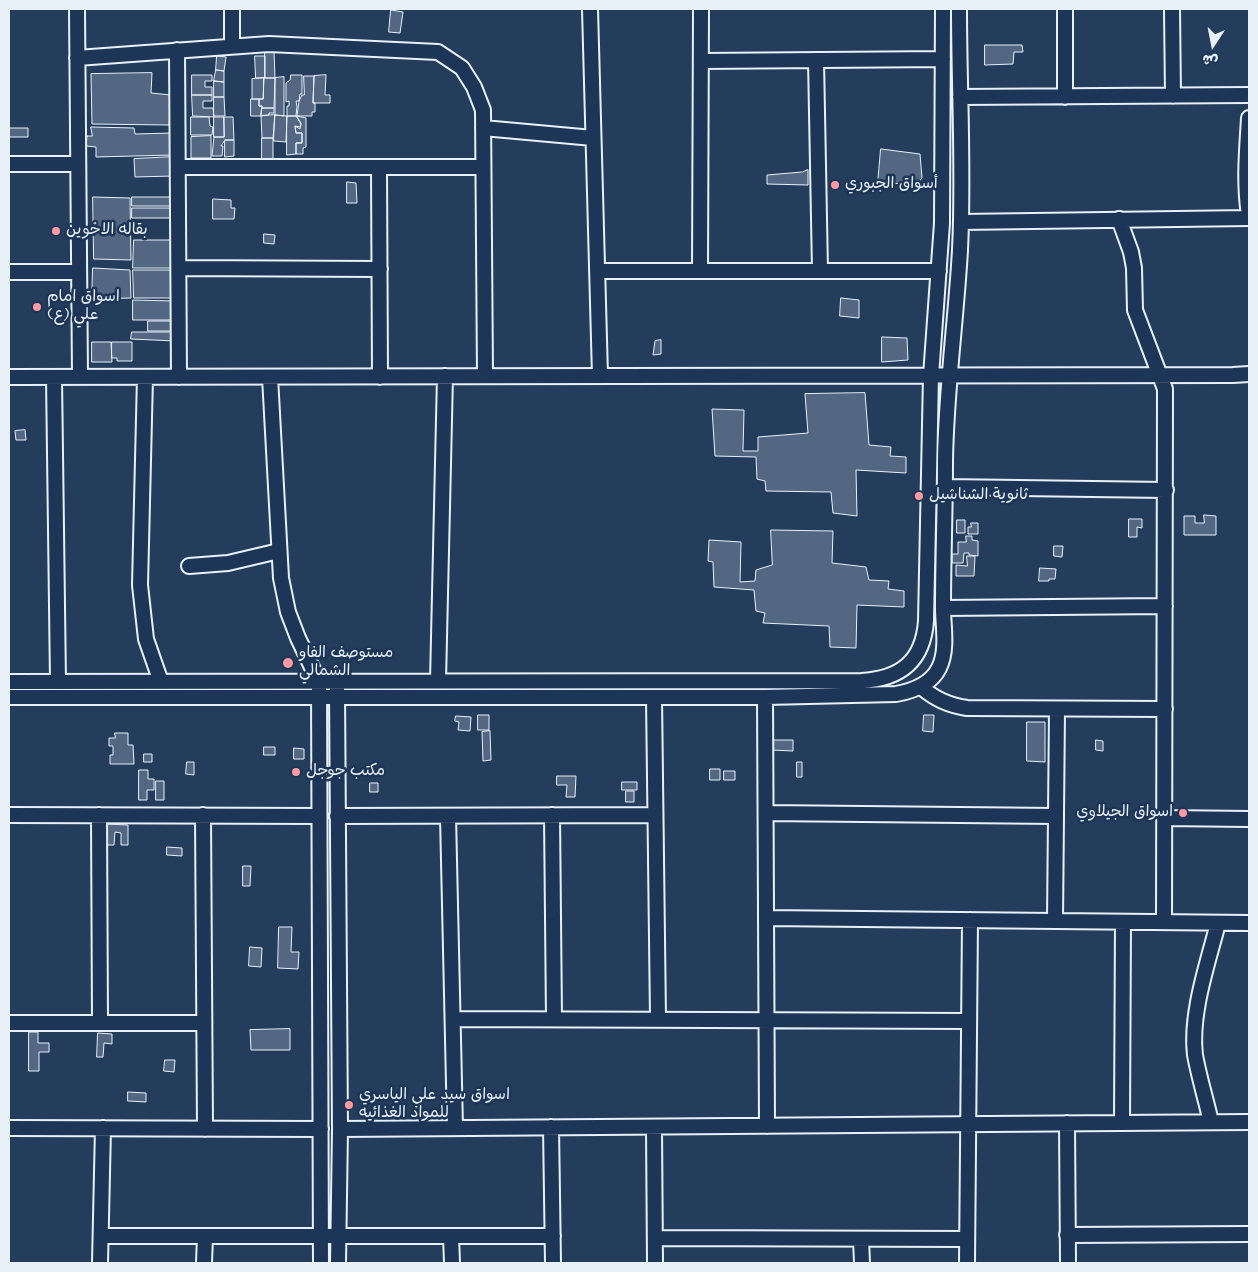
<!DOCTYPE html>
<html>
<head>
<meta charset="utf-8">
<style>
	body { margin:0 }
	#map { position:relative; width:1258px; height:1272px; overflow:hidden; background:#253d5d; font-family:Mynerve,"Playpen Sans Arabic",sans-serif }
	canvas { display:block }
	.frame { position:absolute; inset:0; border:10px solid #e8f1f8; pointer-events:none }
	.north { position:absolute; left:1188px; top:20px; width:50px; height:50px; -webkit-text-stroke:4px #1d3557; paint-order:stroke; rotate:191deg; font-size:14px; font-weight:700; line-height:20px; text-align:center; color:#e8f1f8 }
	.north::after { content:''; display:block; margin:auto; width:18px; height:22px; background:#e8f1f8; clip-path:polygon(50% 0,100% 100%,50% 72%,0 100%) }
</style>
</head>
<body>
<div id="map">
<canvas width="1258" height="1272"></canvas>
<div class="frame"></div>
<div class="north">ش</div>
</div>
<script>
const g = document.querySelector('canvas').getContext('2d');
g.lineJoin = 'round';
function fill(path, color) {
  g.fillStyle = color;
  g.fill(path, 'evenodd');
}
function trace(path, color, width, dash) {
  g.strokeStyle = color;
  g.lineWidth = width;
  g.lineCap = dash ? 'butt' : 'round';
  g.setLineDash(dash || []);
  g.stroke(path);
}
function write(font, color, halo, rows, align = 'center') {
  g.font = font + ' Mynerve,"Playpen Sans Arabic",sans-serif';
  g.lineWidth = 5;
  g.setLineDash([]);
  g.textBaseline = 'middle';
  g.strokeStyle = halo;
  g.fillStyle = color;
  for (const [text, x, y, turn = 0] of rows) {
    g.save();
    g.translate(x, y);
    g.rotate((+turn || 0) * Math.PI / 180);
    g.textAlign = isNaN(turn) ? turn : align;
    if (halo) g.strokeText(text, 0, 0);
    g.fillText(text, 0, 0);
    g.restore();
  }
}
const building = new Path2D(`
	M391,10L403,12L400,33L389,32Z
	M985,45H1022L1023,52H1014L1013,64L985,65Z
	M265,50L274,51L275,78H265Z
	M217,56L226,57L224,71L216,70Z
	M255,56H265V78H256Z
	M216,70L224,71V82L214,81Z
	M152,73L151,93L171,95L169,125L92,124L91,74Z
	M192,75H212V81H205V87H212V95H192Z
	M291,75H302V94H300L299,101H296L297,106L296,116H287V106H289V101L286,102V83L290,80Z
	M326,75L325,95H330V103H313L314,76Z
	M304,76H314L313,103H315V112H312V116H297L299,101L302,95H304Z
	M284,77V116L275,115V78Z
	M264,78L263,99H252V79Z
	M264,78H275L274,108H262V106H259V99H263Z
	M214,81L224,82V97H214Z
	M192,95H212V101H203V108H213L214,117L193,116Z
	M214,97H224L225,116H214Z
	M251,99H259V106H262L261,116H251Z
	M262,108H274V113H269V115L261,116Z
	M275,115L273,138H262L261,116Z
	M275,115L287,116L286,142L274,141Z
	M287,116H296L301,124L300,127L295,126L296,133H302V143H296V154L287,155Z
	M297,116L306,118V147L303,148V154H296V143H302V133H296L295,126L300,129L301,124Z
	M191,117H209L210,126L213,127L212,135H191Z
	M214,117H224V137H214Z
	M224,117H233L234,140H225L221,146H223L222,156H212L214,137H224Z
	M91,127L134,128L135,134L173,133V155L96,157V147L86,146L87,136H92Z
	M9,128H28V137H9Z
	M211,136V158H191V137Z
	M262,138H273V159H262Z
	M225,140H234V156L225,157Z
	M881,149L920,154L922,178L917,184L878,183Z
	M173,157V176L135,177L134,159Z
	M808,170V185L767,184V175L802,172Z
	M347,182L356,183L357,203H347Z
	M93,197L130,198L131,260L94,259Z
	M132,197H175V206H132Z
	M213,199L231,200V208H235L234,219H213Z
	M132,208H174V218H132Z
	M264,234L275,235L274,244L264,243Z
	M134,240H175V268H133Z
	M93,268L130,270L131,298L92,299Z
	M133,270H174V298H134Z
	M841,298L859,300V318L840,316Z
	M133,300L174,301V320H133Z
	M148,321H171L172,331H148Z
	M132,332H175V341L131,339Z
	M882,337L907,338L908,360L882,362Z
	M661,340V354L653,355L655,341Z
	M92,342H111L112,362H92Z
	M112,342H132V361H117V358H112Z
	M865,393L869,445L891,447L890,456L906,457V473L856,470L857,516L833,513L831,492L766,491L765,481L757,479L756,457L715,456L712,409L744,410L743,451H758V437L808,433L805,394Z
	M25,430L26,440H16L15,431Z
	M1204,515L1216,516V535H1184V516H1195V523H1204Z
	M1129,519H1142V528L1137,527V537H1129Z
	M957,520H965V533H957Z
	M971,523H978V534H968V527H971Z
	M771,530L833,531L832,563L866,567L869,580L889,581L888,589L904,591V607L857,605L856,648L830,647L829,626L763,623L765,613L756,611L754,590L714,587L713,562L708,561L709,540L741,542L740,582L755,581L756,570L772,565Z
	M966,536H972V540L978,541V556L969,555V553H964L963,563H952V554H958V542H966Z
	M1054,546H1063L1062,557L1054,556Z
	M967,556H975L974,576H956V565L967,566Z
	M1040,568L1056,569L1055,579H1049V581H1039Z
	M478,715H489V730H478Z
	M924,715H934L933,732L923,731Z
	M456,716L471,717L470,731L458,730L459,722L455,721Z
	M1027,722H1045V762L1027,761Z
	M490,731L491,760L483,761L482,732Z
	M115,733H128V745H133L134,764H110V755H113V746H109V738H115Z
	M771,740H793V751L771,750Z
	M1096,740L1103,741V751L1096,750Z
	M264,747H275V755H264Z
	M294,748L304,749V759H294Z
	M144,754H152V762H144Z
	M187,762H194V775L186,774Z
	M797,762H802V777H797Z
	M710,769H720V780H710Z
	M139,770H148V779H154V790H147V800H139Z
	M724,771H735V780H724Z
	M557,776H576L575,797H566L567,785H557Z
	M156,781H164V800H156Z
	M622,782H637V790H622Z
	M370,783H378V792H370Z
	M626,791H634V802H626Z
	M106,824L128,825V845H121V833L115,832L114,845H106Z
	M167,847L182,848V856L167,855Z
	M243,866H251L250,886H243Z
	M279,927H292L291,952H299L298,969L278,968Z
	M250,947L262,948L261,967L249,966Z
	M290,1029V1050H251L250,1030Z
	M29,1032H38V1043H49V1052H39V1071H29Z
	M98,1033L112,1034V1044L104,1043L103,1057H97Z
	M165,1060H175L174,1072L164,1071Z
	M128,1092L146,1093V1102L128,1101Z`);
const minor = new Path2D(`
	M77,9L80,377
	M232,9V46
	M590,9L600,376
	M1065,9V97
	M1172,9L1173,96
	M177,50L179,377
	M77,58L269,44L438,52L462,68L474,87L483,110L485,376
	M816,60L820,271
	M701,61L943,59
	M960,97L1249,95
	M1249,118C1247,151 1244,182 1249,215
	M483,128L593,138
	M9,164H78
	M178,167H483
	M379,167L380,377
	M1119,219L1131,252L1134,268L1135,310L1165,389L1164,922
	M961,222L1249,218
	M179,268L380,269
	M597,271H939
	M700,271L701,9
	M9,272H79
	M9,377L1233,375L1249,374
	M54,377L58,682
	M145,377L140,585L146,639L161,682
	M270,377L281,578L288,612L298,638L319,682L321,1263
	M945,487L1166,490
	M189,566L228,563L279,551
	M943,608L1165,606
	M438,681L445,376
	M9,682L861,681C900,679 923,662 926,621L931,376L942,223L943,9
	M921,687C935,699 948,705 967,708L1165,709
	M337,689L340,1129L338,1263
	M9,697H765L896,694C913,691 931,684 939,668C948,650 943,626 943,608C943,559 945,510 945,461C946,390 956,321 960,250C964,170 959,89 959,9
	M654,697L658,1019
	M765,697L767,1126
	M766,813L1056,816
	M9,815L319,816
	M99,815L100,1023
	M203,815L205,1129
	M552,815L554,1019
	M337,816L655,815
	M448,816L455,1128
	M1164,818L1249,819
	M766,918L1249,923
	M1055,921L1057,709
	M453,1019L969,1021
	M9,1023H204
	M1211,1122C1206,1100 1199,1077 1195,1055C1190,1013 1208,963 1218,923
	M1067,1123L1068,1263
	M1122,1123L1123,922
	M551,1127L553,1263
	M654,1127L655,1263
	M9,1128L321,1129
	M340,1129L1249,1122
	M1067,1235L1249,1234
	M101,1236H553
	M451,1236L452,1263
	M655,1238L967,1239
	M861,1239L862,1263
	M100,1263L103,1128
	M204,1263L205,1236
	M967,1263L970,920`);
const markers = [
	[835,185,5,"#ff9aa2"],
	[56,231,5,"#ff9aa2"],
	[37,307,5,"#ff9aa2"],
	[919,496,5,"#ff9aa2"],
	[288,663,6,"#ff9aa2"],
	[296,772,5,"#ff9aa2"],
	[1183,813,5,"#ff9aa2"],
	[349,1105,5,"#ff9aa2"]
];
const poiNames = [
	["أسواق الجبوري",845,185],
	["بقاله الاخوين",66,231],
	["اسواق امام",47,298],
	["علي (ع)",47,316],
	["ثانوية الشناشيل",929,496],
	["مستوصف الفاو",299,654],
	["الشمالي",299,672],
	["مكتب جوجل",306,772],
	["اسواق الجيلاوي",1173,813,"right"],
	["اسواق سيد علي الياسري",359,1096],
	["للمواد الغذائيه",359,1114]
];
fill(building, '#536782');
trace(building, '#e8f1f8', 1);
trace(minor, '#e8f1f8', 18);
trace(minor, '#1d3557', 14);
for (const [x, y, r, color] of markers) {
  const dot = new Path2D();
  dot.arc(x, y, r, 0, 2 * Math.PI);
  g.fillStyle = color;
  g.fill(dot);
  trace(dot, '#1d3557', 2);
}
write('16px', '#e8f1f8', '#1d3557', poiNames, 'left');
</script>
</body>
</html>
